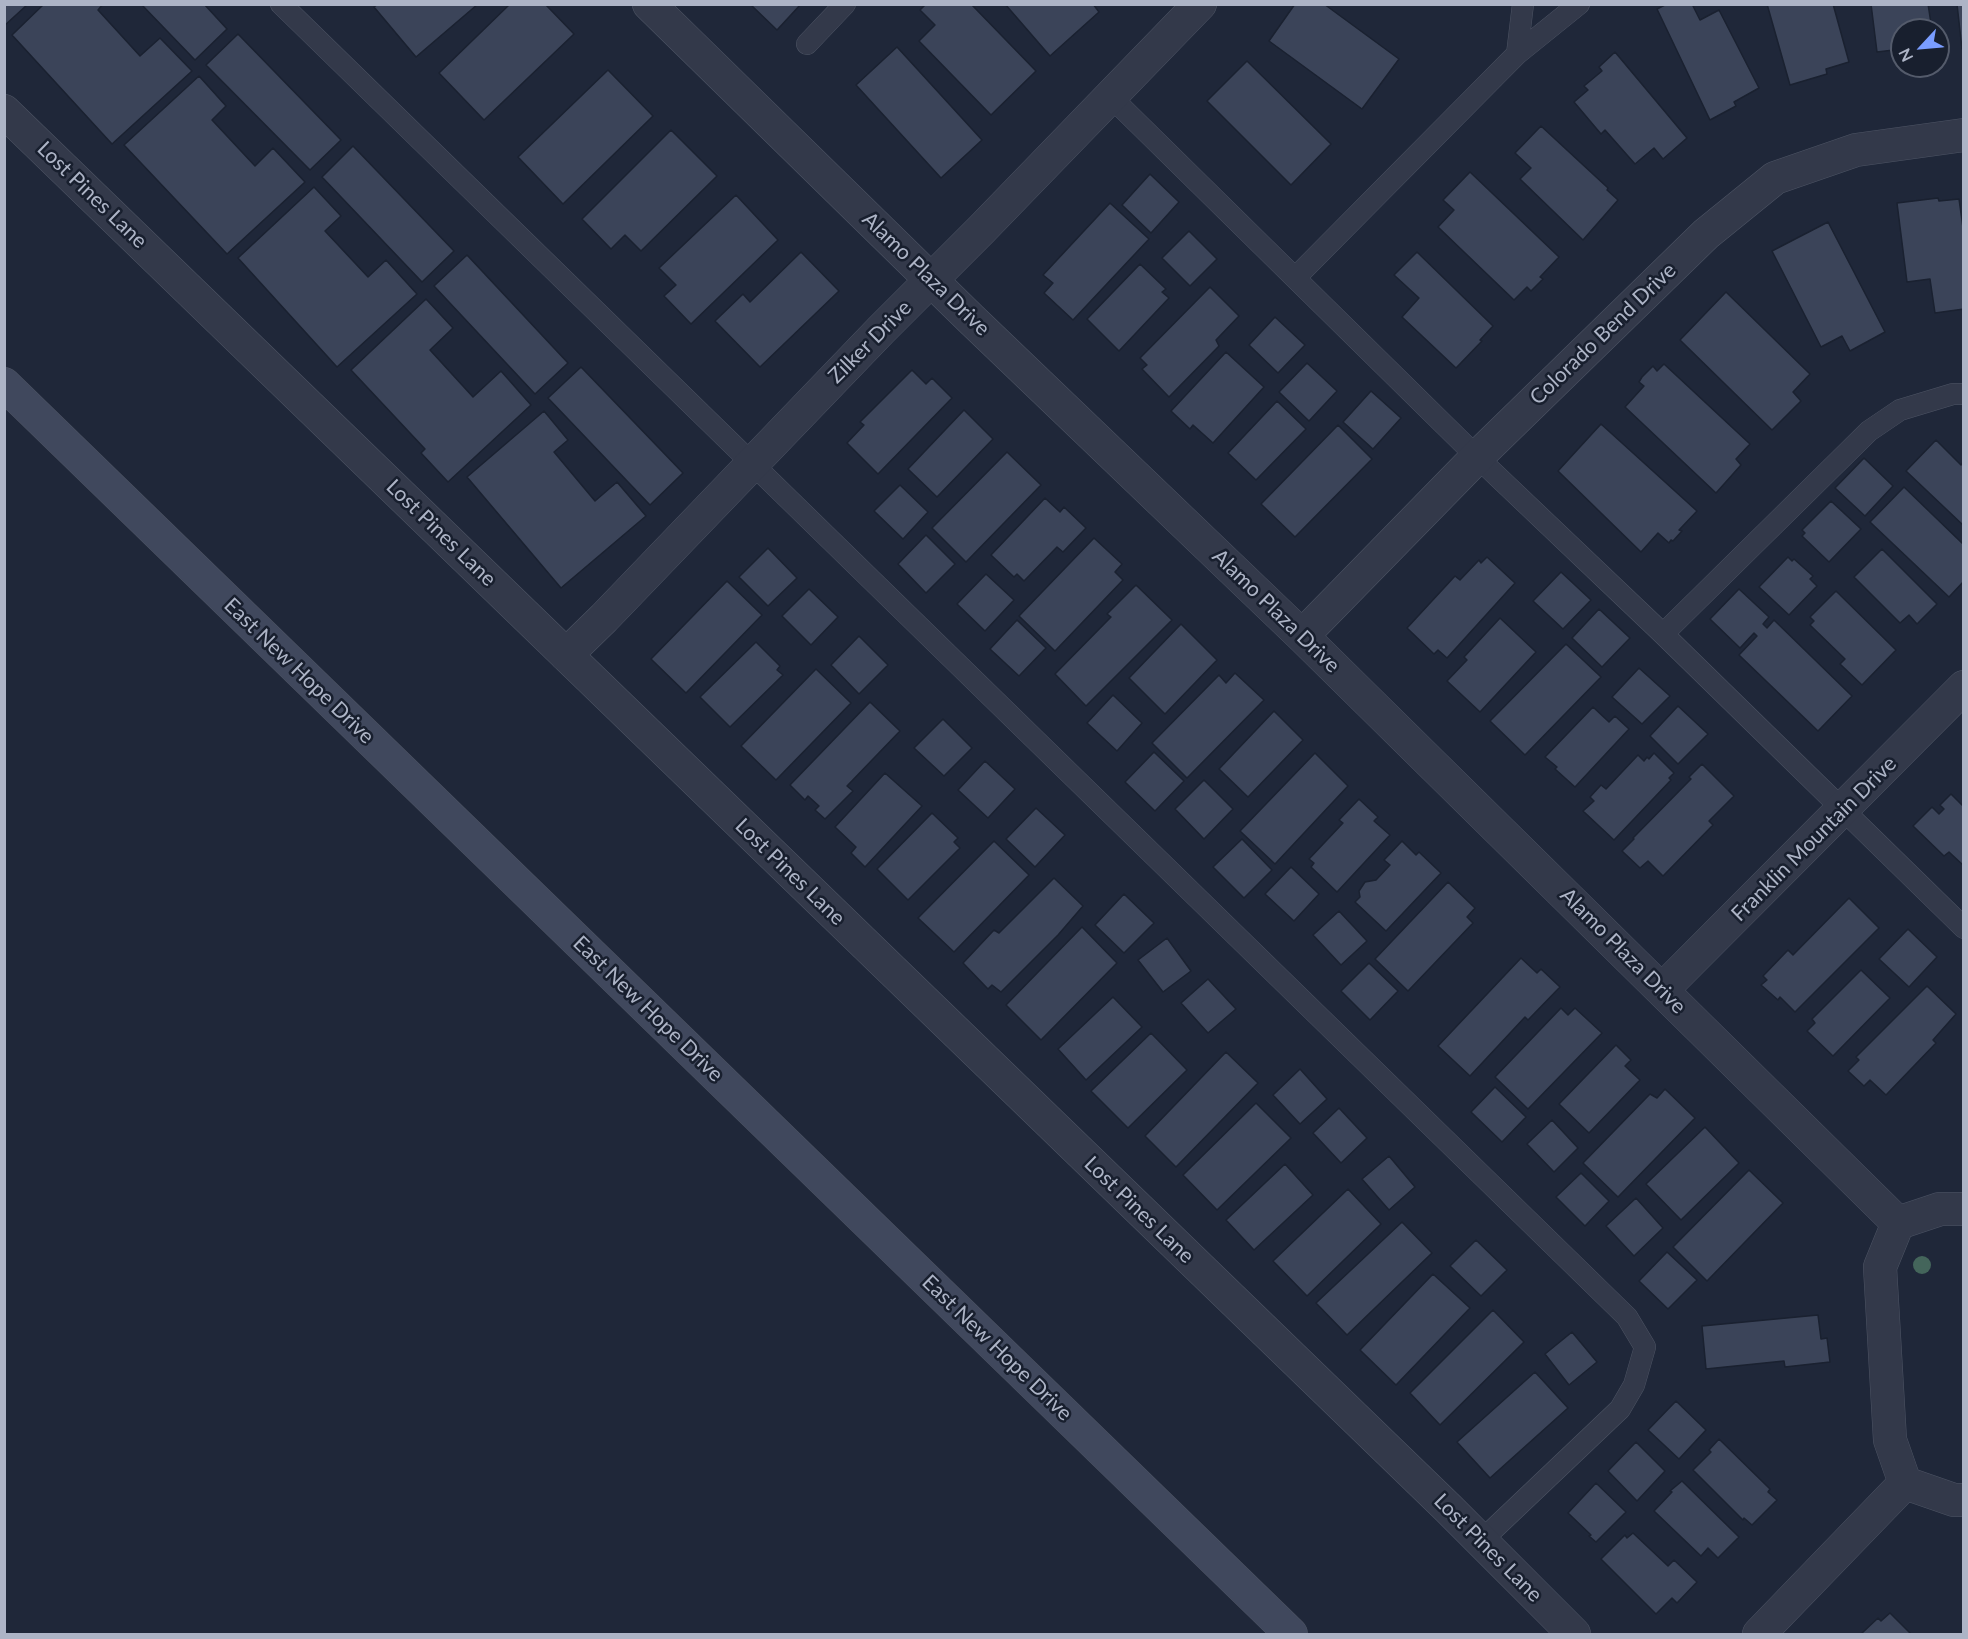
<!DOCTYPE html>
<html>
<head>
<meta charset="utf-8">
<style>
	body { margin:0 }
	#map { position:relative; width:1968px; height:1639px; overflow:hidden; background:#1f2739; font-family:Lato,sans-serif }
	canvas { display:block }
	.frame { position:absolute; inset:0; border:6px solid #adb4c6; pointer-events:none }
	.north { position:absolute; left:1890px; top:18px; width:60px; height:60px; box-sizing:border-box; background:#181f2e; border:2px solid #545b6b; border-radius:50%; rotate:244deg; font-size:16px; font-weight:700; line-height:24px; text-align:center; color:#adb4c6 }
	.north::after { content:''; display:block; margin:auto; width:21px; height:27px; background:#7a9dff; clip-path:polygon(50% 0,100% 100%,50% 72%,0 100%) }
</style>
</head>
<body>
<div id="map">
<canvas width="1968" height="1639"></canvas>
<div class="frame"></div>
<div class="north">N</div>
</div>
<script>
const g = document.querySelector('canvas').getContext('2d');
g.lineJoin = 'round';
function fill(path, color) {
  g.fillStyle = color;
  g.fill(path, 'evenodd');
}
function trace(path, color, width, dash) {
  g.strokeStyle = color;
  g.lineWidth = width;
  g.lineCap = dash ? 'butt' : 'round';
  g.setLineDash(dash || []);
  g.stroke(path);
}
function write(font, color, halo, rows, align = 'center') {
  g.font = font + ' Lato,sans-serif';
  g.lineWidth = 5;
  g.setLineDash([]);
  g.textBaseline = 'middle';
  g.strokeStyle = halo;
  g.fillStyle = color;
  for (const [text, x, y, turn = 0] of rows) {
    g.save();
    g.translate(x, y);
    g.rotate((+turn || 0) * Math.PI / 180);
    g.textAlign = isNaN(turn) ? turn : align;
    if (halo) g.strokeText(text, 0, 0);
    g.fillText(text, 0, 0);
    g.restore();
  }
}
const building = new Path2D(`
	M4,4H28L4,26Z
	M44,4H103L98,10L140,56L160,38L192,71L112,144L12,35Z
	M141,4H204L227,29L195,60Z
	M378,4H478L416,57L374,7Z
	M510,4H545L574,34L484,120L439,73Z
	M750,4H801L777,30Z
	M926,4H971L1036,71L991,115L919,41L935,25L920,10Z
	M1005,4H1093L1099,12L1050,56Z
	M1295,4H1324L1399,59L1362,109L1269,41Z
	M1667,4H1692L1700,20L1719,10L1759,88L1734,102L1736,106L1710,120L1657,9Z
	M1767,4H1833L1849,62L1826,69L1827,74L1790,85Z
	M1871,4H1928L1932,30H1902V49L1877,52Z
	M1957,4H1964V49H1962Z
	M238,34L341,140L310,170L206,65Z
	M897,47L982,140L941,178L856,85Z
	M1615,52L1687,138L1663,159L1654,148L1635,164L1605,130L1601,134L1574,102L1588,90L1584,86L1602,71L1599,67Z
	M1247,61L1331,144L1291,185L1207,101Z
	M608,70L653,116L563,204L518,157Z
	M199,76L226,106L212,120L255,166L273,148L305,182L227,254L124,145Z
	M1541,126L1608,188L1607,190L1618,200L1583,240L1520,179L1531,168L1515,153Z
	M671,130L717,176L641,251L625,235L611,249L582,219Z
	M353,146L454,251L422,282L322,177Z
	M1470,172L1559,257L1540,277L1543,279L1531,291L1527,287L1514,300L1438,227L1454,210L1443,200Z
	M1150,174L1179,202L1151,233L1122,205Z
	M314,187L341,216L325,231L368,277L386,260L417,294L337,367L238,258Z
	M736,195L778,240L691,324L664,296L676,285L659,268Z
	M1938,198L1939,201L1959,199L1964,235V309L1935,313L1930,279L1907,282L1897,203Z
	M1110,203L1149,239L1073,320L1044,293L1053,283L1043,275Z
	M1828,222L1885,332L1850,351L1842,336L1821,347L1772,251Z
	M1189,231L1217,259L1190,286L1162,258Z
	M801,252L839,291L760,367L715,321L743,294L750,302Z
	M1417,252L1493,326L1480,340L1482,341L1456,368L1402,317L1419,298L1394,275Z
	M467,255L568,363L535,394L434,286Z
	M1140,264L1166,289L1162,292L1169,298L1119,351L1087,319Z
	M1210,287L1239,316L1216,340L1219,346L1169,397L1142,369L1147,365L1140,358Z
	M1726,292L1810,374L1793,392L1801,401L1772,430L1680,340Z
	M426,299L453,328L430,350L473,397L501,371L531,405L448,482L421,453L425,449L351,370Z
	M1275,317L1305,345L1278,373L1249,345Z
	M1226,352L1264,387L1213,443L1193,425L1190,429L1171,411Z
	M1307,363L1337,391L1309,421L1279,392Z
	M1664,364L1750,444L1736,459L1741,465L1716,493L1625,407L1644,386L1639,382L1642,377L1653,366L1657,371Z
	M581,367L683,473L650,505L548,398Z
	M912,370L926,384L932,378L952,398L878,474L847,443L864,425L860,422Z
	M1371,391L1401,418L1373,449L1343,422Z
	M1277,401L1306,429L1256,480L1228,453Z
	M964,410L993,439L937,497L908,469Z
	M544,411L568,440L554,452L595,501L617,482L646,516L561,588L467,477Z
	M1601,424L1697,511L1679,530L1682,531L1673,541L1671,540L1669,543L1658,533L1641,552L1558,471Z
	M1338,425L1372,459L1295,537L1261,504Z
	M1936,440L1961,465L1964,461V526L1906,471Z
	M1007,452L1041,485L966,562L932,528Z
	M1864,458L1893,486L1865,516L1835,488Z
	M900,485L928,512L903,539L874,511Z
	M1904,487L1964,545V581L1949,597L1870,522Z
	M1045,498L1060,512L1064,507L1086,528L1063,552L1057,547L1024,581L1017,574L1014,577L991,555Z
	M1831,501L1861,529L1829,562L1802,536L1805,533L1802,530Z
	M926,535L955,564L926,593L898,564Z
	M1094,538L1122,564L1115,572L1123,580L1055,651L1019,616Z
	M768,548L797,578L768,606L739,577Z
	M1882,549L1937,604L1917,624L1909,615L1900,623L1854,577Z
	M1487,557L1515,583L1447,658L1438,650L1434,654L1407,628L1455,576L1460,580L1479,560L1481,563Z
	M1788,557L1792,561L1794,559L1813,576L1810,579L1817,586L1789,615L1759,587Z
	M1561,572L1591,600L1563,629L1533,601Z
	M986,574L1014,600L985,631L957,604Z
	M727,581L762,615L686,693L651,659Z
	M1136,585L1172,620L1086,706L1055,674L1111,617L1107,614Z
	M809,589L838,617L811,645L782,616Z
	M1739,589L1769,617L1763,624L1767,628L1774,620L1852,696L1818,731L1739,655L1757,636L1754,633L1740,648L1710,619Z
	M1836,591L1896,650L1862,685L1840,664L1845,659L1810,625L1814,621L1810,617Z
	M1599,609L1630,638L1602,667L1572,638Z
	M1500,618L1536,652L1480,712L1447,681L1467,660L1464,657Z
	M1017,620L1046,648L1019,676L990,649Z
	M1181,624L1217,660L1165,714L1129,678Z
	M859,636L888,665L859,694L831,665Z
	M756,642L780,666L777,670L783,675L730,727L700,697Z
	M1566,644L1601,677L1525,755L1490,721Z
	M1639,668L1670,696L1642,724L1612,697Z
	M816,669L851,703L776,780L741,746Z
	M1235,673L1264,700L1187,778L1152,743L1219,675L1226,683Z
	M1113,695L1142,723L1117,751L1087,723Z
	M870,702L900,731L847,786L853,791L825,819L815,810L819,806L808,796L805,800L790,785Z
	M1678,706L1708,734L1678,764L1650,736Z
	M1593,707L1609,722L1615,716L1629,729L1575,787L1555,769L1557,767L1545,757Z
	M1274,711L1303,740L1248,797L1219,769Z
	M943,719L972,748L944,776L914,748Z
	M1154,752L1184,781L1155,811L1125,782Z
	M1315,753L1348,786L1275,864L1240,831Z
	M1654,753L1674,773L1669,778L1671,780L1614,840L1583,811L1594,801L1590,797L1601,785L1606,789L1638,755L1644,761L1647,757L1649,759Z
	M985,761L1015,789L988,818L958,790Z
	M1702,764L1734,796L1709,821L1713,825L1663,876L1648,861L1640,868L1622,851L1634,839L1633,838L1691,779L1689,777Z
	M885,773L922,806L865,867L851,853L856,847L835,827Z
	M1204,780L1233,809L1204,839L1175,809Z
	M1951,794L1964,807V866L1949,852L1944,856L1913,826L1932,807L1939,814L1944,809L1940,805Z
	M1359,799L1378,817L1374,821L1390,835L1337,892L1311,867L1314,863L1309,859L1343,823L1339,820Z
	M1036,808L1065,835L1035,867L1006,839Z
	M932,813L958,838L954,842L960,848L908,900L877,869Z
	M1242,839L1272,870L1244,898L1213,867Z
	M994,841L1029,875L954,952L918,918Z
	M1402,841L1416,855L1419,852L1441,873L1386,931L1355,902L1360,897L1359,891L1365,882L1376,880L1390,865L1384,860Z
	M1291,867L1319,894L1294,921L1265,894Z
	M1054,878L1083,906L1058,935L1001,992L992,985L988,989L963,963L994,930L999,933Z
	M1448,882L1475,908L1467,917L1473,923L1408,991L1375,959Z
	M1124,894L1154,923L1124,953L1095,925Z
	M1849,898L1879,928L1795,1012L1780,997L1778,1000L1761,985L1767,980L1763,976L1788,950L1793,955Z
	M1339,911L1367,941L1341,965L1313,935Z
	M1082,927L1117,963L1041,1040L1006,1005Z
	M1908,929L1937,957L1909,987L1879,959Z
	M1167,938L1191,971L1163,992L1138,960Z
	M1521,958L1537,973L1541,969L1560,987L1528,1020L1525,1017L1470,1076L1438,1046Z
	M1369,963L1398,991L1370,1020L1341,991Z
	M1861,970L1890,998L1833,1056L1807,1031L1815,1023L1812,1019Z
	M1208,979L1236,1009L1208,1033L1181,1003Z
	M1927,986L1956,1014L1933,1040L1936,1043L1886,1095L1870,1080L1864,1086L1848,1071L1859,1060L1856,1057Z
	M1113,997L1142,1027L1086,1080L1058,1049Z
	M1561,1008L1568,1015L1575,1008L1602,1033L1528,1109L1495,1077Z
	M1151,1033L1187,1070L1128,1128L1091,1091Z
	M1616,1045L1631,1060L1625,1066L1640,1080L1589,1133L1559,1104Z
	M1226,1052L1258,1083L1176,1167L1145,1136Z
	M1300,1069L1327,1099L1300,1124L1273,1095Z
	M1495,1087L1526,1117L1502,1142L1471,1112Z
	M1665,1089L1695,1118L1618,1197L1583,1163L1650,1094L1657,1098Z
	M1256,1103L1291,1138L1217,1210L1183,1175Z
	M1339,1108L1367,1138L1341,1163L1313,1133Z
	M1552,1120L1578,1148L1554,1172L1527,1144Z
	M1705,1127L1739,1163L1681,1220L1646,1184Z
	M1389,1156L1415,1187L1389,1210L1362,1179Z
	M1285,1164L1313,1195L1254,1250L1226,1220Z
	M1749,1170L1783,1203L1707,1281L1673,1247Z
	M1581,1173L1609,1201L1585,1226L1556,1197Z
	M1348,1189L1381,1224L1307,1296L1273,1261Z
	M1636,1198L1663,1228L1634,1256L1606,1226Z
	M1402,1222L1432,1253L1347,1335L1316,1303Z
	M1476,1240L1507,1270L1481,1296L1450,1266Z
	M1667,1252L1697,1280L1668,1309L1639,1281Z
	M1433,1274L1470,1308L1396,1385L1360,1350Z
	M1493,1310L1524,1342L1440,1425L1410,1393Z
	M1818,1315L1821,1339L1827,1338L1830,1362L1785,1367L1784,1361L1706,1369L1702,1326Z
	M1572,1332L1597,1362L1569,1385L1545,1354Z
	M1535,1372L1568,1408L1490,1478L1457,1442Z
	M1676,1401L1706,1430L1679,1459L1648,1430Z
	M1719,1439L1770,1489L1768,1492L1777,1500L1752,1525L1744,1518L1743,1520L1693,1470L1711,1452L1709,1450Z
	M1636,1442L1665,1471L1637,1501L1608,1471Z
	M1682,1481L1739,1537L1718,1558L1708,1548L1701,1556L1654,1511L1672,1492L1670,1491Z
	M1596,1483L1626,1512L1596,1542L1589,1536L1591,1535L1568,1513Z
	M1633,1533L1668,1566L1674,1560L1697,1582L1677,1603L1672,1598L1656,1614L1601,1559L1625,1535L1627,1538Z
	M1890,1613L1911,1634H1861L1878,1618L1881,1621Z`);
const lane = new Path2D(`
	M281,4L1627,1317L1645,1347L1634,1385L1620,1409L1481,1541
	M807,44L845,4
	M1517,54L1523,4
	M1110,96L1477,457L1663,634L1964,928
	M1295,278L1517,54L1579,4
	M1663,634L1869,431L1900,410L1953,394H1964`);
const street = new Path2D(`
	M649,4L971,319L1302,636L1898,1223
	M4,111L1448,1508L1574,1634
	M1302,636L1477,457L1706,234L1775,178L1856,150L1964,135
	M566,655L604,618L880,331L982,229L1200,4
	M1662,990L1964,687
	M1964,1209H1940L1898,1223L1880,1267L1890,1440L1905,1483L1954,1500H1964
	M1759,1634L1905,1483`);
const secondary = new Path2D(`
	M4,384L1291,1634`);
const trees = [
	[1922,1265]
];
const streetNames = [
	["Lost Pines Lane",92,195,44],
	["Alamo Plaza Drive",926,274,44],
	["Colorado Bend Drive",1603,334,-44],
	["Zilker Drive",870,342,-45],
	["Lost Pines Lane",441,533,44],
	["Alamo Plaza Drive",1276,611,44],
	["East New Hope Drive",299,671,44],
	["Franklin Mountain Drive",1814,839,-45],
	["Lost Pines Lane",790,872,44],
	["Alamo Plaza Drive",1623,951,45],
	["East New Hope Drive",648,1009,44],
	["Lost Pines Lane",1139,1210,44],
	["East New Hope Drive",997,1348,44],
	["Lost Pines Lane",1488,1548,45]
];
fill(building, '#3b4459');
trace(building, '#1a2130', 1.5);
trace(lane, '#4d5464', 22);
trace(street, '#4d5464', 34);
trace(secondary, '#4d5464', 34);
trace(lane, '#33394a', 21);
trace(street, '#33394a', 33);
trace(secondary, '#40485d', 33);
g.fillStyle = '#44655b';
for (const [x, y] of trees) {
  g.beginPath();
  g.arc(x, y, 9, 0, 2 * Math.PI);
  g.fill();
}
write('21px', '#adb4c6', '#181f2e', streetNames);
</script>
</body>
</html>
